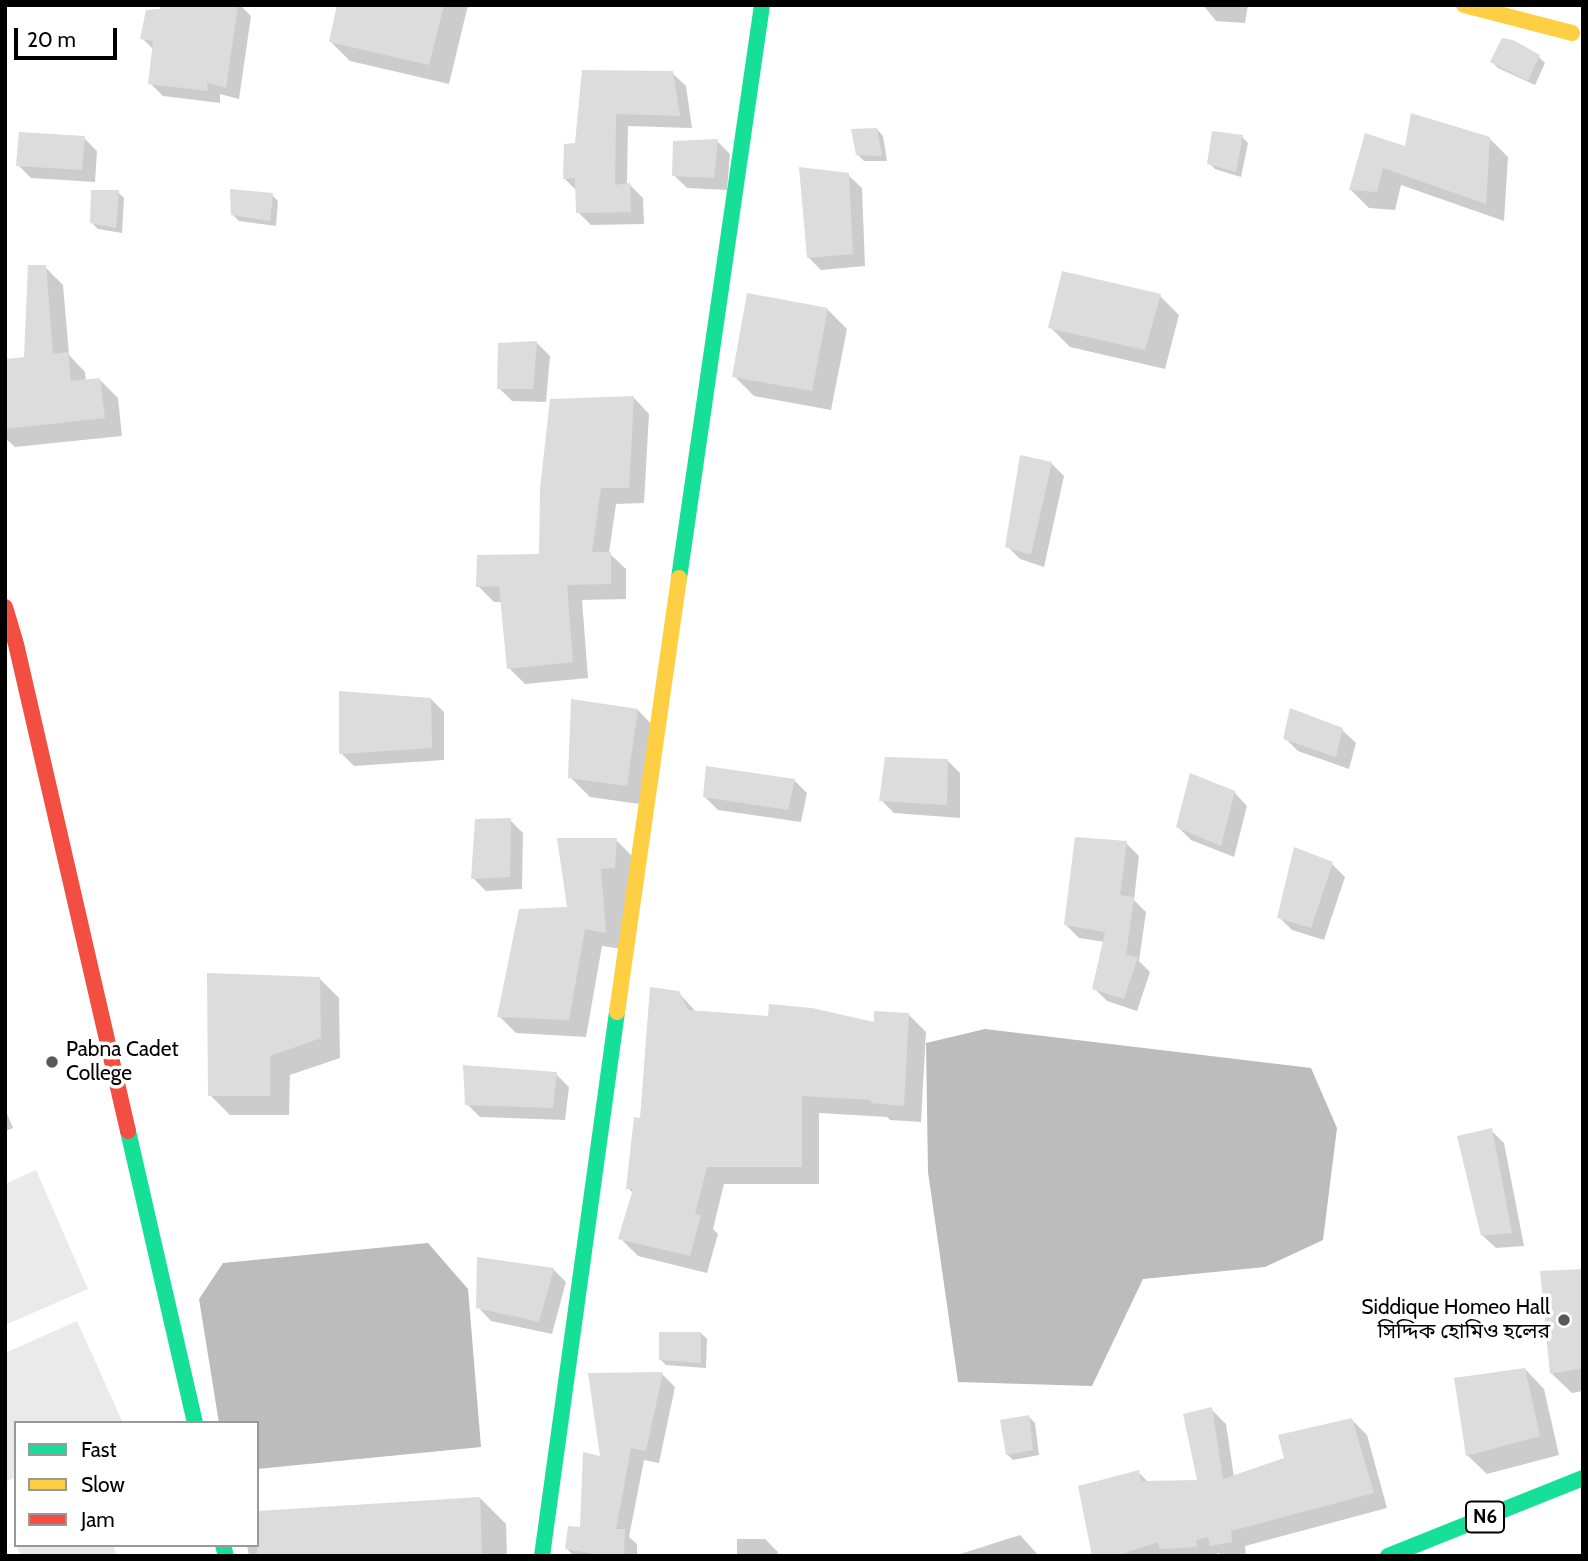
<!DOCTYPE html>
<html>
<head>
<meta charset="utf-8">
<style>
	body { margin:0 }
	#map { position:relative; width:1588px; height:1561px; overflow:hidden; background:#fff; font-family:Cabin,sans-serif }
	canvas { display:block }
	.frame { position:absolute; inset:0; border:7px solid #000; pointer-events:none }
	.legend { position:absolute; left:14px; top:1421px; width:245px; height:126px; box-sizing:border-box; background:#fff; border:2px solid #999; margin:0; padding:9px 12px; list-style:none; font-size:21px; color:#000 }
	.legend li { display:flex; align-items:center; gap:14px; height:35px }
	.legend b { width:35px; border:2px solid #999 }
	.scale { position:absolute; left:14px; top:28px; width:103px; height:32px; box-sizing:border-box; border:4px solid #000; border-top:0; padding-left:9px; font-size:21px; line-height:24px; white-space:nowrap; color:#000; -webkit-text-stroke:5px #fff; paint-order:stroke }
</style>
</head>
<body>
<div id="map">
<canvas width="1588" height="1561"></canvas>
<div class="frame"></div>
<ul class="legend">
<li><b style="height:9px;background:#16e098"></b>Fast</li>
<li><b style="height:9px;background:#ffcf43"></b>Slow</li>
<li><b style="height:9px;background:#f24e42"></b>Jam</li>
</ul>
<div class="scale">20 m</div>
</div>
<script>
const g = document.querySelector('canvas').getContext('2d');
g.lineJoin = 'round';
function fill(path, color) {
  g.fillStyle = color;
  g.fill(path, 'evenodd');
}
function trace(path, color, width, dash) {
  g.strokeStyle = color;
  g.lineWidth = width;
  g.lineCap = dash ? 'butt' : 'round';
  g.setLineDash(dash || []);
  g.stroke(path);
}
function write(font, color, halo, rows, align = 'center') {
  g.font = font + ' Cabin,"Noto Sans Bengali",sans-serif';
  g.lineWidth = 7;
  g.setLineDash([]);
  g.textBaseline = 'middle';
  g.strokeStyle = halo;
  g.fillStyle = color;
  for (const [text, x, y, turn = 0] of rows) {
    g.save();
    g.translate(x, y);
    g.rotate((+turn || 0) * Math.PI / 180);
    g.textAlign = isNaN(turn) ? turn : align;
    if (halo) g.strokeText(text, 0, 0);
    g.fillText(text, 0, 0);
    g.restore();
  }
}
const green = new Path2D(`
	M36,1170L88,1289L5,1325V1184Z
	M77,1321L123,1423H16V1477L5,1482V1353Z
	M16,1545H113L117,1556H21Z`);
const water = new Path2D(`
	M985,1029L1311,1068L1337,1128L1323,1240L1265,1267L1143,1279L1092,1386L958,1382L928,1172L926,1043Z
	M428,1243L468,1289L481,1447L257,1469V1423H219L199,1299L223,1263Z`);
const shadow = new Path2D(`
	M162,5H240L251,16L239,99L220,94V103L163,96L150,83L154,50L142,38L161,11Z
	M342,5H468L449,84L350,61L330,41Z
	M1203,5H1248L1245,23L1216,21Z
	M1539,57L1545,63L1535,85L1498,68L1492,62Z
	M584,72L672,73L686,86L692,128L628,126L627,185H630L643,198L644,224L591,225L578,212L577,191L564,178L576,144Z
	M877,129L883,136L887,161H864L857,154Z
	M1242,137L1248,143L1241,177L1215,169L1209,163Z
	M84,138L97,151L95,182L31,178L18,165Z
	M1489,138L1508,157L1504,221L1401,185L1395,210L1369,208L1351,190L1406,148Z
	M717,141L730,154L727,190L687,188L674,175Z
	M848,175L862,188L865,266L821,270L808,257Z
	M118,192L124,198L122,233L98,229L92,223Z
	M272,195L278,201L276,226L239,221L232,214Z
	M45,267L63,285L69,355L85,372L86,382L100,380L118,398L122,436L15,447L5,438V360L25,358Z
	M1160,296L1179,315L1165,369L1070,347L1050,327Z
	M827,309L847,329L831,410L754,396L734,376Z
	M537,343L550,356L546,402L512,401L499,388Z
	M634,398L649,414L644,503L616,504L609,553L626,569V599L582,600L588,678L525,684L509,668L502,602H494L478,586L541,555Z
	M1051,463L1064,476L1044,567L1020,559L1007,546Z
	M431,699L444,712V760L354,766L341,753Z
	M638,710L657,730L646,805L590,797L570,777Z
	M1342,730L1356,743L1349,769L1298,751L1285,738Z
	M947,760L960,773V818L894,813L881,800Z
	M794,780L807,793L801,822L718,810L705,797Z
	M1234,792L1247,806L1234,857L1191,840L1178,827Z
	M510,820L523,833L522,889L486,891L473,878Z
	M616,840L633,857L622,949L602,946L586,1037L516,1033L499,1016Z
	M1126,843L1139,856L1134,900L1146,912L1139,961L1150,972L1137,1011L1107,1001L1094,988L1105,942L1079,938L1066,925Z
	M1332,864L1345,877L1324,940L1292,930L1279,917Z
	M319,978L339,998L340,1058L290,1075L289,1115H230L210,1095Z
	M678,992L697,1013L876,1025L908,1014L926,1032L921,1122L890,1120L887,1117L819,1113V1184H724L713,1229L718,1234L707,1273L638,1256L620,1238L633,1193L628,1188L641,1120Z
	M556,1074L569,1087L565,1120L480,1117L467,1104Z
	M5,1109L13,1128L5,1131Z
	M1491,1130L1504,1143L1524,1246L1496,1248L1482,1235Z
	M553,1269L566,1282L552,1334L491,1321L478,1307Z
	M1583,1270V1391L1572,1393L1552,1374Z
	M701,1333L707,1339L706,1368L666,1365L660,1359Z
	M1525,1369L1544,1389L1559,1455L1487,1474L1467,1455Z
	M662,1374L675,1387L659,1463L644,1460L629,1537L637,1544V1556H574L567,1549L582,1529L602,1458Z
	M1211,1409L1226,1424L1234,1477L1286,1459L1352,1420L1367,1435L1387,1508L1245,1546L1246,1556H1222L1219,1553L1210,1556H1094L1138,1472L1149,1483L1199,1482Z
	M1029,1417L1035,1423L1039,1455L1013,1460L1007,1454Z
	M480,1498L506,1524L507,1556H249L247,1545H257Z
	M1020,1535L1039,1556H954Z
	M737,1539H765L778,1552V1556H737Z`);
const building = new Path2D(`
	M160,5H238L226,88L207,82L208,91L148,84L153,41L140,39L146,10L160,9Z
	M337,5H444L429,65L329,42Z
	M1502,38L1513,40L1540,55L1528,81L1490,62Z
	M582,70L673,71L680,116L616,114L615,185L630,183L631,212L576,213L575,178L563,179L564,144L575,143Z
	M1411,113L1490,137L1486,204L1383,168L1377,192L1349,190L1365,133L1405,146Z
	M877,128L882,156L856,155L851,129Z
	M1212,131L1243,135L1236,172L1207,164Z
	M19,132L85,136L82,170L16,166Z
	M718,139L714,178L672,176L673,141Z
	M799,167L849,173L853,254L807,258Z
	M230,189L273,193L270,221L231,215Z
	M91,190H119L116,228L90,223Z
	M28,265H46L53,354L68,352L71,381L100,378L105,418L5,429V359L24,357Z
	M1062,271L1161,294L1145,350L1048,328Z
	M747,293L828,308L812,391L732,377Z
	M537,341L533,389H497L498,343Z
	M634,396L629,488H601L592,552H611V584L567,585L573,662L507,669L499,586L476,587L477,555L539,554L540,489L550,399Z
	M1020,455L1052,462L1031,555L1005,547Z
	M339,691L431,698L432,748L339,754Z
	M571,699L638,709L627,786L568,778Z
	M1290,708L1343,728L1336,757L1283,739Z
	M885,757L948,759L947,805L879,801Z
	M706,766L795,779L788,810L703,797Z
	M1190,773L1235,791L1221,846L1176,827Z
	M511,818L510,877L471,879L475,819Z
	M1075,837L1127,841L1120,895L1134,897L1126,955L1138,957L1124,999L1092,989L1105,932L1064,925Z
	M557,838H617L615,868L601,869L606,933L585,929L569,1020L497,1017L519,909L567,907Z
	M1294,847L1333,862L1311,928L1277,918Z
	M207,973L320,977L321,1038L270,1056V1096H208Z
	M650,987L679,991L688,1010L768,1016L769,1004L812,1008L874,1022V1011L909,1013L904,1106L871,1103V1100L802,1096V1167H707L695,1214L701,1215L690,1256L618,1239L633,1189H626L634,1117L640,1118Z
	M463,1065L557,1072L553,1108L465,1105Z
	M1492,1128L1512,1233L1481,1236L1457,1136Z
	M477,1257L554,1268L539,1322L476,1308Z
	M1583,1269V1368L1550,1374L1540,1271Z
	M659,1332H701V1363L659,1360Z
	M1525,1368L1540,1436L1466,1456L1454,1378Z
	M663,1372L646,1451L631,1448L616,1529H625L624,1556H606L565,1549L568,1526L580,1527L583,1452L600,1456L588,1373Z
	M1212,1407L1223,1479L1284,1458L1278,1435L1352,1418L1374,1493L1231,1531L1232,1542L1210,1546L1208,1537L1196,1540L1197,1547L1160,1549L1158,1542L1116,1556H1092L1078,1486L1139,1470L1141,1481L1197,1480L1183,1414Z
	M1029,1415L1033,1450L1006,1455L1000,1420Z
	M480,1497L482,1556H257V1511Z`);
const fast = new Path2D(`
	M679,578L762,5
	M128,1131L195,1423
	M223,1545L226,1556
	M542,1556L617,1012
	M1388,1556L1583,1478`);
const slow = new Path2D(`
	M1464,5L1572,33
	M617,1012L679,578`);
const jam = new Path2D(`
	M5,607L16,644L128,1131`);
const markers = [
	[52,1062,7,"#595959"],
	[1564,1320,7,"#595959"]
];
const shields = [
	[1485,1517,38]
];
const shieldNames = [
	["N6",1485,1517]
];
const poiNames = [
	["Pabna Cadet",66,1050],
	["College",66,1074],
	["Siddique Homeo Hall",1550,1308,"right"],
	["সিদ্দিক হোমিও হলের",1550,1332,"right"]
];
fill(green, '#eaeaea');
fill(water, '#bcbcbc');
fill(shadow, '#0003');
fill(building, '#dcdcdc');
trace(fast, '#16e098', 16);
trace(slow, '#ffcf43', 16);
trace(jam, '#f24e42', 16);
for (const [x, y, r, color] of markers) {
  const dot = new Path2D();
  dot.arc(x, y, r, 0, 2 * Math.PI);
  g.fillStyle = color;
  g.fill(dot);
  trace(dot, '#fff', 2.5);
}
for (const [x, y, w] of shields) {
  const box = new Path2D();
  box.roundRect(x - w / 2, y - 15.5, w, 31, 5);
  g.fillStyle = '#fff';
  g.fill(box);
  trace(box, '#000', 2);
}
write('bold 19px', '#000', null, shieldNames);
write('21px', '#000', '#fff', poiNames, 'left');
</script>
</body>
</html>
